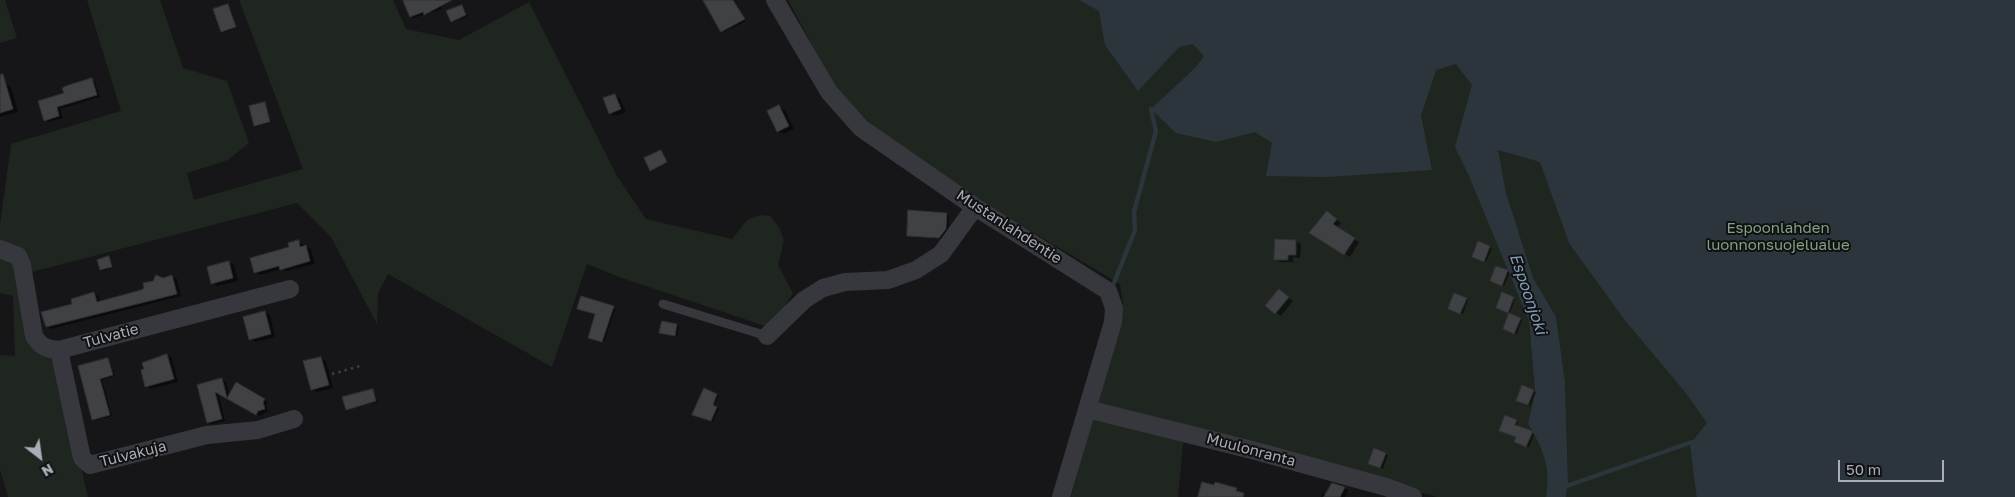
<!DOCTYPE html>
<html>
<head>
<meta charset="utf-8">
<style>
	body { margin:0 }
	#map { position:relative; width:2015px; height:497px; overflow:hidden; background:#161618; font-family:"Golos Text",sans-serif }
	canvas { display:block }
	.north { position:absolute; left:15px; top:432px; width:50px; height:50px; -webkit-text-stroke:4px #111113; paint-order:stroke; rotate:150deg; font-size:14px; font-weight:700; line-height:20px; text-align:center; color:#a8adb8 }
	.north::after { content:''; display:block; margin:auto; width:18px; height:22px; background:#a8adb8; clip-path:polygon(50% 0,100% 100%,50% 72%,0 100%) }
	.scale { position:absolute; left:1838px; top:460px; width:106px; height:22px; box-sizing:border-box; border:2px solid #a8adb8; border-top:0; padding-left:6px; font-size:15px; line-height:18px; white-space:nowrap; color:#a8adb8; -webkit-text-stroke:4px #111113; paint-order:stroke }
</style>
</head>
<body>
<div id="map">
<canvas width="2015" height="497"></canvas>
<div class="north">N</div>
<div class="scale">50 m</div>
</div>
<script>
const g = document.querySelector('canvas').getContext('2d');
g.lineJoin = 'round';
function fill(path, color) {
  g.fillStyle = color;
  g.fill(path, 'evenodd');
}
function trace(path, color, width, dash) {
  g.strokeStyle = color;
  g.lineWidth = width;
  g.lineCap = dash ? 'butt' : 'round';
  g.setLineDash(dash || []);
  g.stroke(path);
}
function write(font, color, halo, rows, align = 'center') {
  g.font = font + ' "Golos Text",sans-serif';
  g.lineWidth = 4;
  g.setLineDash([]);
  g.textBaseline = 'middle';
  g.strokeStyle = halo;
  g.fillStyle = color;
  for (const [text, x, y, turn = 0] of rows) {
    g.save();
    g.translate(x, y);
    g.rotate((+turn || 0) * Math.PI / 180);
    g.textAlign = isNaN(turn) ? turn : align;
    if (halo) g.strokeText(text, 0, 0);
    g.fillText(text, 0, 0);
    g.restore();
  }
}
const green = new Path2D(`
	M0,0H5L17,38L0,43Z
	M87,0H160L183,68L227,81L249,143L228,160L187,173L194,200L303,169L239,0H393L406,29L459,40L529,2L617,176L646,219L732,239L747,220L760,215L770,216L779,227L784,240L778,265L793,293L771,328L622,278L587,264L552,367L388,274L378,293L377,324L331,237L297,203L28,273L0,243V225L11,144L121,111Z
	M788,0H2015V497H1566L1568,481L1565,382L1555,317L1529,321L1535,392L1528,424C1543,449 1551,467 1546,497H1437L1188,429L1183,445L1178,497H1071L1116,336L1123,303L1120,284L970,195L865,124L836,90Z
	M0,254L13,260L36,352L56,360L88,497H8L0,470V355L15,356L13,296L0,293Z`);
const water = new Path2D(`
	M1079,0H2015V497H1699L1692,442L1707,423L1685,392L1624,319L1569,243L1540,162L1498,150L1506,193L1533,278L1556,317L1565,382L1568,481L1566,497H1546C1551,467 1543,449 1528,424L1535,392L1529,321L1469,176L1455,147L1472,85L1456,64L1436,70L1421,116L1432,170L1327,177L1266,176L1272,143L1255,132L1216,142L1176,133L1151,109L1196,67L1204,56L1193,44L1179,47L1138,91L1105,45L1099,11Z`);
const shadow = new Path2D(`
	M410,0H438L442,9L413,18L411,16Z
	M707,0H734L746,21L724,32Z
	M228,5L237,28L225,32L222,31Z
	M462,6L468,16L454,22L452,21Z
	M91,80L95,82L100,97L60,109L63,118L49,122L45,120L65,94Z
	M5,84L11,87L18,112L0,117V85Z
	M615,95L620,98L626,112L616,116L610,113Z
	M265,104L271,123L257,126L255,125Z
	M779,107L785,110L794,129L783,134L778,131Z
	M947,214L949,215L948,230L942,239L908,235Z
	M1332,216L1341,223L1337,228L1359,242L1350,257L1311,233Z
	M1296,241L1301,244L1300,258L1293,257V262H1280L1275,259Z
	M298,242L311,249L315,264L286,271L281,269L260,275L255,272Z
	M1479,243L1492,248L1486,262L1476,258Z
	M109,257L113,268L103,271L101,269Z
	M228,262L234,265L238,281L218,286L212,283Z
	M1507,271L1510,273L1504,286L1493,282Z
	M172,277L177,279L181,296L51,329L47,327L74,304L94,294L99,296L100,302L141,291Z
	M1284,294L1293,301L1281,316L1267,306Z
	M1513,298L1515,299L1510,313L1499,309Z
	M1466,299L1468,300L1463,314L1452,310Z
	M613,308L615,309L604,342L591,338L596,314Z
	M265,312L270,315L275,337L255,342L250,339Z
	M1520,319L1522,320L1517,334L1506,330Z
	M677,326L679,327L677,337L663,334Z
	M167,355L172,358L178,382L151,389L146,386L149,360Z
	M321,358L326,361L333,388L317,392L312,389Z
	M108,359L115,376L102,380L112,416L96,420L79,367Z
	M222,379L226,382L230,396L237,384L268,402L266,405L268,411L260,416L218,392L225,421L212,424L208,422L199,386Z
	M373,390L378,402L347,409Z
	M705,390L718,396L714,407L719,409L713,421L696,415Z
	M1534,391L1536,392L1530,406L1520,401Z
	M1516,421L1518,422L1517,426L1534,434L1529,447L1518,443V437L1502,431Z
	M1375,450L1388,455L1383,469L1372,464Z
	M1344,488L1348,490L1345,497H1321L1323,493L1327,495Z`);
const stream = new Path2D(`
	M1114,283L1135,230L1134,212L1156,131L1151,109
	M1561,488L1692,442L1699,497`);
const building = new Path2D(`
	M403,0H452L424,15L423,12L410,17Z
	M703,0H733L745,19L721,32Z
	M228,4L236,27L221,32L213,9Z
	M462,5L466,15L451,22L446,11Z
	M3,74L13,109L0,113V75Z
	M92,78L97,95L57,107L59,116L44,121L38,101L64,93L62,88L66,86Z
	M615,94L621,109L609,114L603,98Z
	M265,102L270,122L254,126L249,106Z
	M779,105L789,126L777,132L767,111Z
	M661,150L667,162L650,171L644,158Z
	M908,210L947,213L946,229L939,238L907,236Z
	M1327,211L1337,219L1333,224L1355,238L1344,255L1309,233Z
	M1275,239L1296,240V255H1288V260H1274Z
	M299,240L300,247L306,245L310,261L280,270L279,266L254,273L250,258L289,247L288,243Z
	M1478,241L1490,246L1484,262L1472,257Z
	M109,256L112,267L100,270L97,260Z
	M229,261L233,278L211,284L207,267Z
	M1496,266L1508,270L1502,286L1490,281Z
	M156,275L163,278L172,275L177,294L46,327L41,312L72,304L71,299L94,292L97,302L141,290L144,288L143,283L153,281Z
	M1279,289L1289,297L1275,314L1265,306Z
	M1502,292L1514,297L1508,313L1496,308Z
	M1454,293L1467,298L1460,314L1448,309Z
	M581,296L614,306L602,342L588,338L595,314L577,309Z
	M265,311L271,334L249,340L243,317Z
	M1509,313L1521,318L1514,334L1503,329Z
	M662,321L677,324L675,336L659,333Z
	M167,354L174,379L145,387L141,370L144,369L142,363Z
	M321,357L329,385L311,390L303,361Z
	M108,358L113,375L100,379L110,415L92,420L78,366Z
	M222,378L227,398L236,382L265,399L263,402L265,409L258,411L256,415L215,392L222,419L207,423L197,385Z
	M1522,385L1534,390L1528,405L1516,401Z
	M704,388L717,394L713,405L717,407L711,421L692,415Z
	M373,389L376,401L346,410L342,397Z
	M1505,415L1517,420L1515,425L1533,431L1526,447L1514,442L1516,437L1499,431Z
	M1374,448L1386,453L1380,468L1368,464Z
	M1202,482L1214,485L1215,482L1237,488L1236,491L1244,493L1243,497H1198Z
	M1332,483L1345,487L1340,497H1324Z`);
const path = new Path2D(`
	M332,374L360,366`);
const service = new Path2D(`
	M663,304L767,336`);
const minor = new Path2D(`
	M775,0L829,92L861,128L975,207L1108,291L1114,308L1113,322L1061,497
	M0,249L18,256L22,265L34,336C41,347 46,349 59,350L290,289
	M767,336L804,300L823,288L845,282L888,280L916,270L941,254L975,207
	M59,350L82,458L90,465L207,435L258,430L294,419
	M1087,409L1252,450L1386,487L1413,497`);
const streetNames = [
	["Mustanlahdentie",1009,227,33],
	["Tulvatie",111,336,-15],
	["Muulonranta",1251,450,15],
	["Tulvakuja",133,454,-14]
];
const parkNames = [
	["Espoonlahden",1778,228],
	["luonnonsuojelualue",1778,245]
];
const waterNames = [
	["Espoonjoki",1528,294,71]
];
fill(green, '#1e261f');
fill(water, '#2c353c');
fill(shadow, '#0007');
trace(stream, '#2c353c', 4.5);
fill(building, '#404145');
trace(building, '#303034', 1);
trace(path, '#3d3f44', 2.5, [2.5, 4]);
trace(service, '#37383d', 9);
trace(minor, '#37383d', 18);
write('15px', '#a8adb8', '#111113', streetNames);
write('15px', '#7fa381', '#111113', parkNames);
write('italic 16px', '#7f9bb3', '#111113', waterNames);
</script>
</body>
</html>
